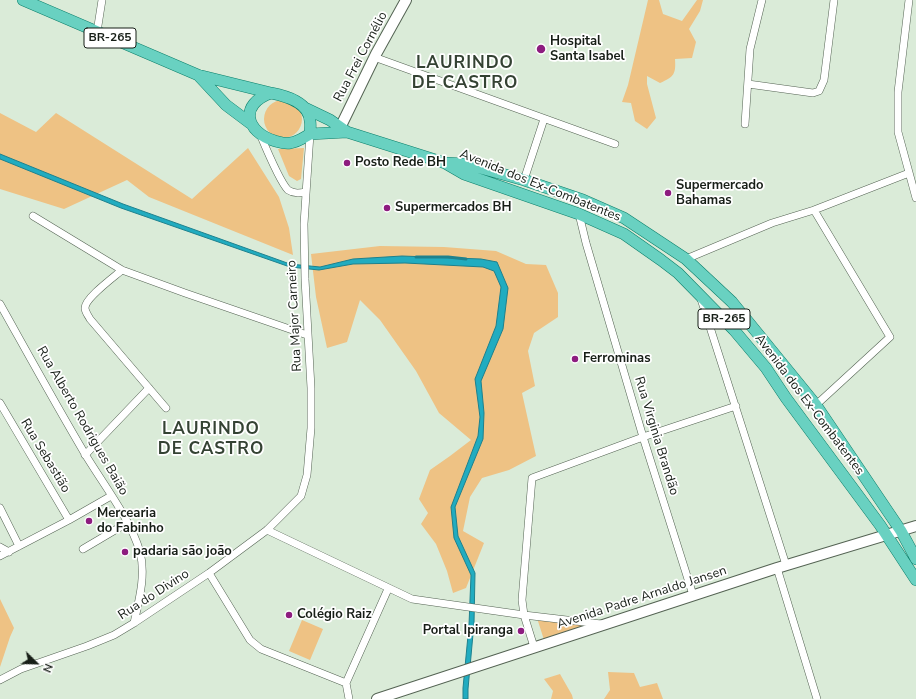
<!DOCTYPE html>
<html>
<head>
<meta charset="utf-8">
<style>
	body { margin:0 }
	#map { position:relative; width:916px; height:699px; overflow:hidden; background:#daebd8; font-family:"Nunito Sans",sans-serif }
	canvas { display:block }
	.north { position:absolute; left:16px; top:643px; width:40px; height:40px; -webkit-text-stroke:3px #fff; paint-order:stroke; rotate:113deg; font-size:11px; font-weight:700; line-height:16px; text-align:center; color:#171e17 }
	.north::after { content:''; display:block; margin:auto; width:14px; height:18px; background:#171e17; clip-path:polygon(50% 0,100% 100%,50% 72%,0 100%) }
</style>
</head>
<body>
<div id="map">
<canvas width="916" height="699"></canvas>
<div class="north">N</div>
</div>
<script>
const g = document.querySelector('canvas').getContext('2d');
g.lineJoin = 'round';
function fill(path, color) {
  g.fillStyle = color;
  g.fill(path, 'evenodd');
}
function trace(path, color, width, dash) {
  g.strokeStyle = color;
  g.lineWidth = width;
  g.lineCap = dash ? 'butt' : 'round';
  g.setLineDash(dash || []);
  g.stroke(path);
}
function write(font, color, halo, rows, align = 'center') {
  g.font = font + ' "Nunito Sans",sans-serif';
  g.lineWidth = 3.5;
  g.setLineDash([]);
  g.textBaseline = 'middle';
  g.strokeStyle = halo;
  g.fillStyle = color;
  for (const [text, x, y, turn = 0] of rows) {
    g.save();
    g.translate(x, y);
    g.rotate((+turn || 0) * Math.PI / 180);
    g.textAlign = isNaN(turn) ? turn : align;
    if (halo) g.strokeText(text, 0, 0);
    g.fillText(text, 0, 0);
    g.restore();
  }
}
const green = new Path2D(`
	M648,0H659L663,14L682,21L697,0H703L700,11L689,29L696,42L692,58L675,59C676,74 674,77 660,83L647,76V84L656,118L647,129L635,121L631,103L622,102L628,85Z
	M264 119a19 19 0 1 1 38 0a19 19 0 1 1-38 0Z
	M0,113L36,132L56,113L192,199L248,148L279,197L289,228L293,255L149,197L127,180L64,209L0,189Z
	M304,148L301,179L297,181L289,176L278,149Z
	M380,246L444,247L496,251L526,264L546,265L558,293V317L534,333L528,351L535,386L522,393L536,456L509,470L482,478L470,497L463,531L484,543L466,588L453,593L447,571L436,544L421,524L428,513L419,499L430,470L450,456L471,440L439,413L416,371L380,320L360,300L347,342L327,348L316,297L311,254Z
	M0,599L14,628L10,637L0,667Z
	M537,618L581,625V628L544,640Z
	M302,620L323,629L310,660L289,651Z
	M608,672L634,673L640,687L657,683L663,699H604L610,690Z
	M560,674L572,695L573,699H551L553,691L544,679Z`);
const water = new Path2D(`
	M0,154L123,204L290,264L320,267L353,259L402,256L481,259L497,262L508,288L503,329L481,381L484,413L483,439L455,507L458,536L475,573L474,623L468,689V699H463V688L469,625L471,575L454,538L451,507L478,436L480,417L475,379L496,326L501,287L494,271L483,267L405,263L353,264L319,270L290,267L121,208L0,159Z`);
const stream = new Path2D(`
	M416,257H448L466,259`);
const street = new Path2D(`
	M909,0L898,92V132L916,198
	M97,32L102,0
	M374,57L615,144
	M748,84L813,93L819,91L824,80L834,0
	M745,124L750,49L762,0
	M260,134C265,146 280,182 288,190C294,194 300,193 306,192
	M524,180L544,119
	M814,210L890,337L816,405
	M579,214L586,243L643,437L693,595
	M33,216L122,270L185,293L307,335
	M686,259L772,223L814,210L909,173
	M122,270C114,277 85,298 85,308C85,312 88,315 90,319L166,408
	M701,299L786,565
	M0,304C28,354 56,405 85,454C103,484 130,518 140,552C146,575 139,600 134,623
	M0,403L69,520
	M85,455L149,388
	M0,508L19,546
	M267,530L412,599L524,615L601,624
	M0,547L9,552
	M83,549L127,523
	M0,556L69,520L111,496
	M777,568L817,699
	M209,573L250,640L261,649L346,683
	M534,647L524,615L522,600L532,478L643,437L736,406
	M0,680L21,669L87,646L114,635L134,623L209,573L267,530L301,496L307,475L311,428V388L305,279L304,224L310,134
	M346,683L388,589
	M346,683L349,699`);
const secondary = new Path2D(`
	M338,132L376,54L406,0
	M377,699L777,568L916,526`);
const primary = new Path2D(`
	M23,0L198,75L271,93
	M198,75L226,105L250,123
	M271,93C286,96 309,102 310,121C311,125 310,129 310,134C303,138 298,142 290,143C285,144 279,142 275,141C245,132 239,104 271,93Z
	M305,108L330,120L347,132
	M310,134L347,132L445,163L464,174L579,214L624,234L661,260L678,273L734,330L766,368L786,398L880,525L916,580
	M447,163L466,164L524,180L583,200L624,218L686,259L732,302L816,405L901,531L916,559`);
const markers = [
	[541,49,5,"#8d1c7f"],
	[347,163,4,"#8d1c7f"],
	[668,193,4,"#8d1c7f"],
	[387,208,4,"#8d1c7f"],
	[575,359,4,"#8d1c7f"],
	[89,521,4,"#8d1c7f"],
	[125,552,4,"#8d1c7f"],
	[289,615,4,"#8d1c7f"],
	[521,631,4,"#8d1c7f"]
];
const shields = [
	[110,38,52],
	[724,319,52]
];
const shieldNames = [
	["BR-265",110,38],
	["BR-265",724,319]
];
const poiNames = [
	["Hospital",550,42],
	["Santa Isabel",550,57],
	["Posto Rede BH",355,163],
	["Supermercado",676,186],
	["Bahamas",676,201],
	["Supermercados BH",395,208],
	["Ferrominas",583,359],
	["Mercearia",97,514],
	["do Fabinho",97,529],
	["padaria são joão",133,552],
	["Colégio Raiz",297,615],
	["Portal Ipiranga",513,631,"right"]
];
const streetNames = [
	["Rua Frei Cornélio",361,57,-62],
	["Avenida dos Ex-Combatentes",540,186,22],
	["Rua Major Carneiro",295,316,-93],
	["Avenida dos Ex-Combatentes",809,405,53],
	["Rua Alberto Rodrigues Baião",82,421,60],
	["Rua Virginia Brandão",656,436,73],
	["Rua Sebastião",45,456,59],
	["Rua do Divino",154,595,-33],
	["Avenida Padre Arnaldo Jansen",642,598,-18]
];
const districtNames = [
	["LAURINDO",465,64],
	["DE CASTRO",465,84],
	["LAURINDO",211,430],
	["DE CASTRO",211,450]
];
fill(green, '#eec284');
fill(water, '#21acc0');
trace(water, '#1e818d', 1);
trace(stream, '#1e818d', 3);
trace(street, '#546353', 8);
trace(secondary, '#546353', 12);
trace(primary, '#0b7f6a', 12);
trace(street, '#fff', 7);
trace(secondary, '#fff', 10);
trace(primary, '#69d1c1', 11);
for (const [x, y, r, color] of markers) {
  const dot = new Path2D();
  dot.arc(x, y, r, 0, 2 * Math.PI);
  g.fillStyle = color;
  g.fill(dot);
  trace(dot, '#fff', 1.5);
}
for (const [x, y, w] of shields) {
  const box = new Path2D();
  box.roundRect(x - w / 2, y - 10, w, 20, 3);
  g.fillStyle = '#fff';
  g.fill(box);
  trace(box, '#171e17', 1);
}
write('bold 12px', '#171e17', null, shieldNames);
write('bold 13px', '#171e17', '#fff', poiNames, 'left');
write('13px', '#171e17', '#fff', streetNames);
g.letterSpacing = '1px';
write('bold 17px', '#344233', '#fff', districtNames);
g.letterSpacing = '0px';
</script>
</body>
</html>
